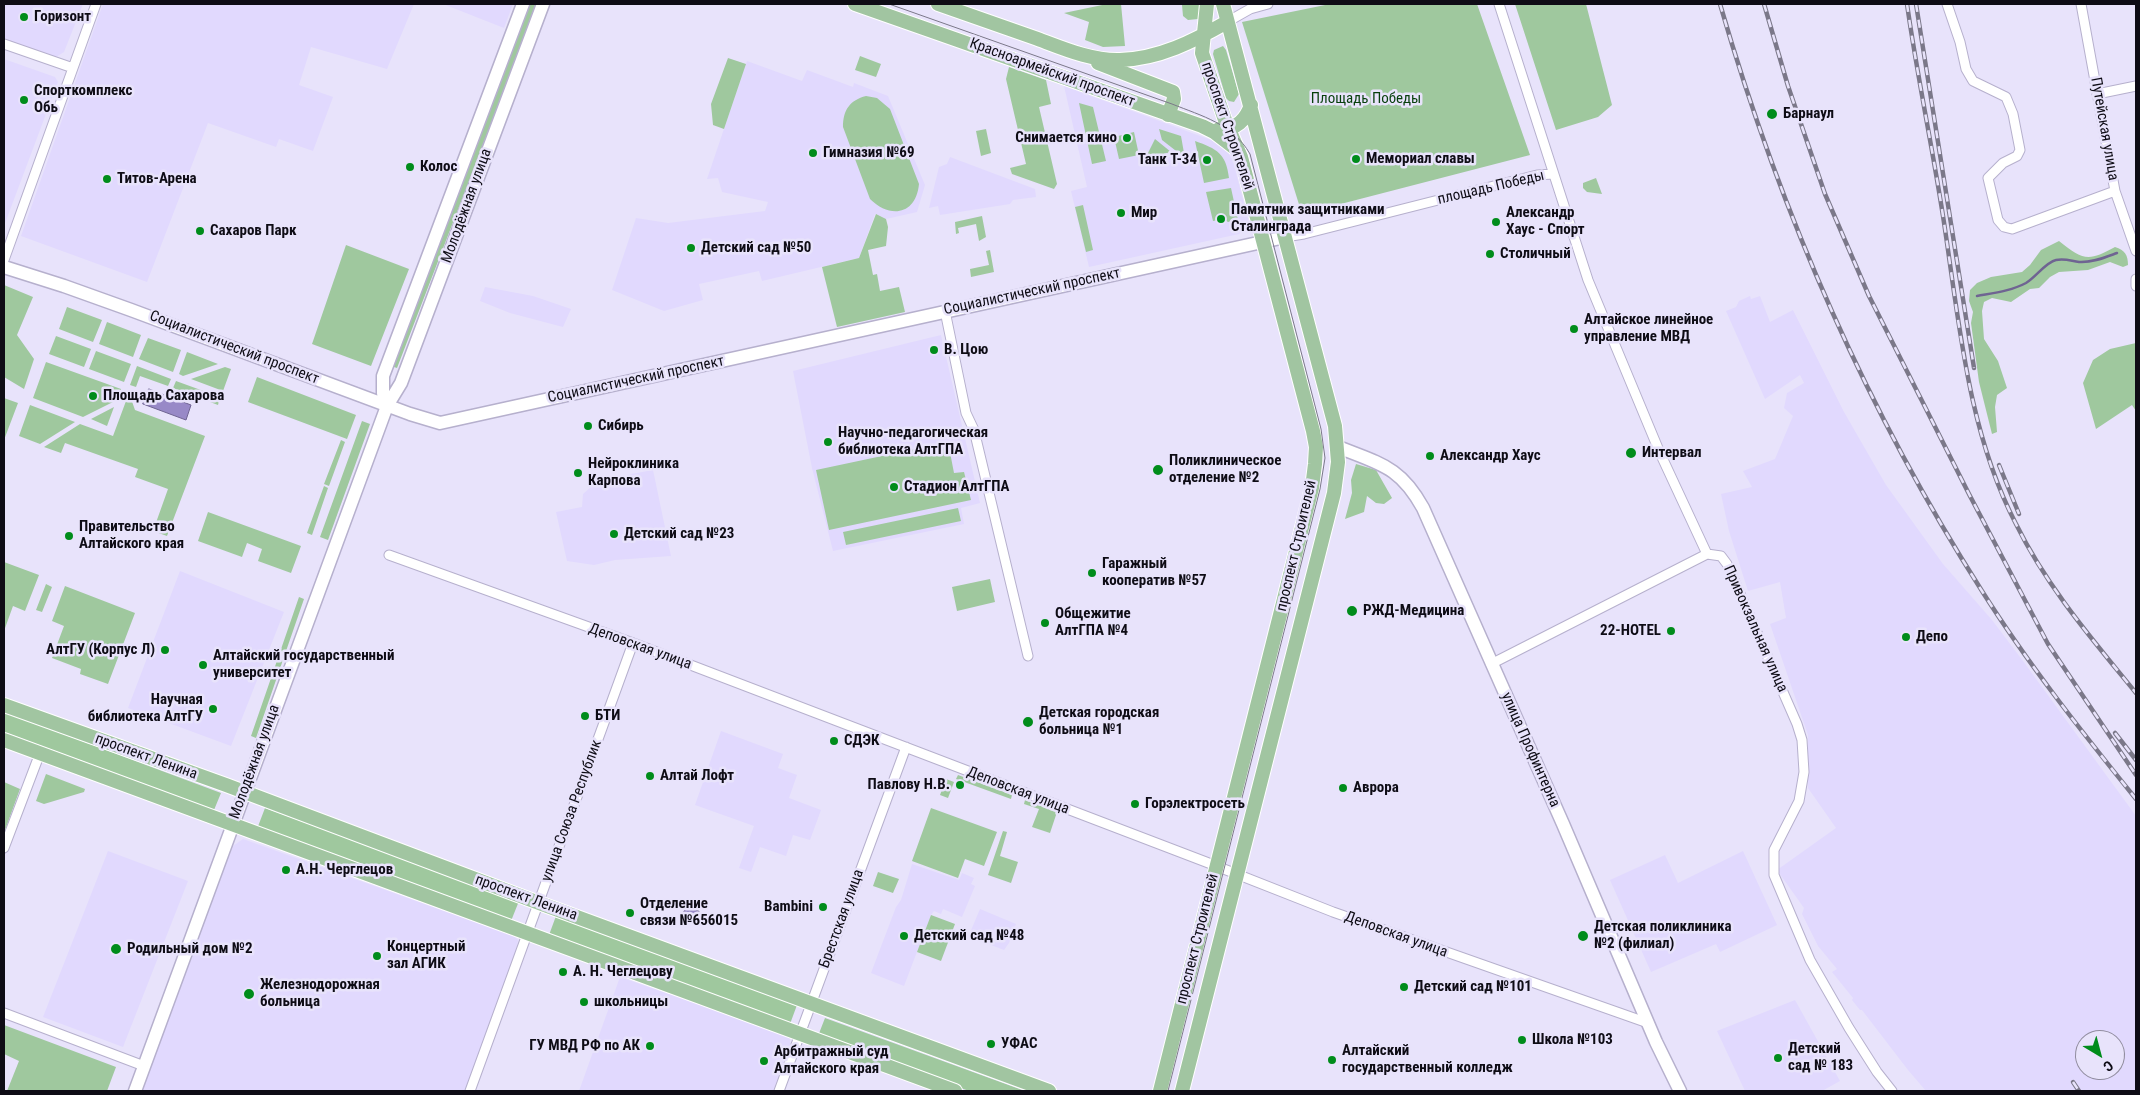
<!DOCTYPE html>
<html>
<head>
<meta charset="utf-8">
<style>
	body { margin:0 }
	#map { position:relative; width:2140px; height:1095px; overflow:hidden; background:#e8e3fb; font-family:"Roboto Condensed",sans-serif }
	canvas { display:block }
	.frame { position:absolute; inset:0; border:5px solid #0e0c15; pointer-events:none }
	.north { position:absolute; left:2075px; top:1030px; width:50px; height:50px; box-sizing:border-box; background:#e8e3fb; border:1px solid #918d9f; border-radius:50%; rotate:143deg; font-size:14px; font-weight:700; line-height:20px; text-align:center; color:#0e0c15 }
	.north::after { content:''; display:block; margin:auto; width:18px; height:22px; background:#008c1b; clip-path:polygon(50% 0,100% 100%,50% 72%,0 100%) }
</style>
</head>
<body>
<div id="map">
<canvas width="2140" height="1095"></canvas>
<div class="frame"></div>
<div class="north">С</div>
</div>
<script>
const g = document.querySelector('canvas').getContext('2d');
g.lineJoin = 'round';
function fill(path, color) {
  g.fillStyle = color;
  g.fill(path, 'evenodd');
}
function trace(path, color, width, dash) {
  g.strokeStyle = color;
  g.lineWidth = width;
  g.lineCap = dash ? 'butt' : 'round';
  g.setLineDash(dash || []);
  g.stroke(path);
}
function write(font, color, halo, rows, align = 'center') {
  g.font = font + ' "Roboto Condensed",sans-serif';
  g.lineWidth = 5;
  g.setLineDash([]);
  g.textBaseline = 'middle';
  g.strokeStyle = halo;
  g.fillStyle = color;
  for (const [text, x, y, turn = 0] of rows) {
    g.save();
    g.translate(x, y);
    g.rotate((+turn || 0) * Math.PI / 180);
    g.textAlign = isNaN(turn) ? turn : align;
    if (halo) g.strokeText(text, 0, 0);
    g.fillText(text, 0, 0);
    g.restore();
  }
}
const built = new Path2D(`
	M4,4H83L64,52L56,57L4,39Z
	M103,4H414L387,69L311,47L299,85L333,97L313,151L279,139L276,147L208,123L147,282L21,236Z
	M443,4H513L504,28Z
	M4,59L55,77L58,82L4,226Z
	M747,61L802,81L807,70L853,87L854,83L888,96L925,185L917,212L886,219L875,214L859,258L762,281L759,271L699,284L703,300L664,311L612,290L636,218L668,223L765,211L768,202L722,192L718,178L707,179Z
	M1064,86L1211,140L1226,149L1233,161L1248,219L1246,228L1239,234L1089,267L1071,191L1087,187Z
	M950,157L1035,189L1036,197L1013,200L1010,204L940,215L938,206L929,208L939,167L947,164Z
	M485,287L533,296L571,309L563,327L510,313L480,301Z
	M1750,296L1751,299L1760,296L1770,322L1793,310L1844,412L1886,485L1943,564L1992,620L2023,661L2136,816V1091H1926L1908,1070L1862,1010H1860L1852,1000L1853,998L1832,972L1837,969L1818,946L1802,914L1804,908L1777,870L1836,828L1808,788V735L1770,624L1786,618L1780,582L1748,591L1729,531L1721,494L1752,487L1743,471L1775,459L1793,416L1784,408L1787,393L1804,383L1800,375L1765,399L1726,311L1736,307L1739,301ZM2085,1040H2115V1070H2085Z
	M941,335L980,503L961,508L964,524L833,551L812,468L793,371Z
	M653,470L671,556L615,560L594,565L567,561L556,512L582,507L583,494L599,480Z
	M180,571L284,612L231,746L128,708Z
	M721,731L783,754L778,768L797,775L789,798L821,810L810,840L793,835L786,856L760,847L751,872L739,868L754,826L695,805Z
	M243,839L514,936L518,940L517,947L465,1091H140L233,846Z
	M108,851L188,881L123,1047L43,1017Z
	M1743,851L1777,925L1720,952L1716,944L1651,972L1610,880L1665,855L1678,883Z
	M912,864L959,880L962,873L974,878L971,884L975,886L962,917L943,909L941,914L934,911L931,915L904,986L871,973L896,907L901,900Z
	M980,909L1016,924L1009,943L1004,950L973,938L969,935Z
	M620,977L786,1035L790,1039V1045L773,1091H579Z
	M1795,1000L1840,1081L1822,1091H1745L1717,1031Z`);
const green = new Path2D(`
	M528,4H537L397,368L391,366Z
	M1107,4H1121L1125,46L1103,47L1085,40L1089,22L1064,13Z
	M1201,4L1200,17L1198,19L1188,20L1183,16L1182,5Z
	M1330,4H1477L1530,155L1302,214L1242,22Z
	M1515,4H1586L1612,105L1598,117L1556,130Z
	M1223,46L1226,50L1239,94L1234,102L1229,101L1226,98L1213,54L1214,50Z
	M860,56L881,64L876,77L855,70Z
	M728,58L746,64L724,129L713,125L711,104Z
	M1009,67L1046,80L1051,104L1039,107L1057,184L1054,189L1012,174L1010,168L1026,164L1006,79Z
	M866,96L877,98L890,109L919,184C916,215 890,219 870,199L843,127C843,110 850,100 866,96Z
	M1079,103L1093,107L1106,161L1092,164Z
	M986,129L991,153L981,156L976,131Z
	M1159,129L1181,136L1184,153L1180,154L1162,140Z
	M1134,132L1139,155L1119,159L1114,137Z
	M1155,139L1171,152L1147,158V155Z
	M1195,141C1217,149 1226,153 1229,178L1204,183Z
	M1596,178L1602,194L1587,192L1583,188V183Z
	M1231,188L1238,220L1228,222L1224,219L1213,221L1206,192Z
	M1083,205L1093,250L1086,252L1075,207Z
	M876,214L886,219L888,227L886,246L868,250L873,275L877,274L880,291L899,287L905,312L837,327L822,267L859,258Z
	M982,216L986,237L979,241L976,224L958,228L959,233L956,234L955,222Z
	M2059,241C2083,260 2088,262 2115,247C2125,250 2128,255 2128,265L2123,267L2110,262L2088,270L2059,272L2050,277L2039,288L2030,289L2011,302L1992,298L1984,302L1982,311L1984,339L1998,361L2007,388L1997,395L1995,407L1997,432L1992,434L1979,382L1971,323L1973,312L1969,301L1970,290L1977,283L1991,277L2022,272L2030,265L2041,250Z
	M346,245L409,269L371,366L312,344Z
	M990,250L994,272L971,277L970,269L989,265L986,251Z
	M4,285L33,297L17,335L34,359L24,389L4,377Z
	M67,307L102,320L93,342L59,329Z
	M107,322L141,335L133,357L99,344Z
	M56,336L91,349L84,367L49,354Z
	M148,338L181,350L173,372L139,359Z
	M2136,343V411L2132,405L2096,429L2083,383L2093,360L2110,349Z
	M96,351L131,364L124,382L89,369Z
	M187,352L218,364L183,376L179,374Z
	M46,362L121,389L117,400L83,417L33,398Z
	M137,366L171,379L168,386L140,376L136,387L130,385Z
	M225,367L231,369L223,391L191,379Z
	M257,377L356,415L347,439L248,402Z
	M176,381L220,397L218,405L173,388Z
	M129,393L135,410L205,436L167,536L153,531L168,489L135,477L138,469L65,443L61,453L44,447L80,424L113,436Z
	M4,398L18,403L4,440Z
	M30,405L75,422L40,444L19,436Z
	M114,407L107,426L91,419Z
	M362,421L370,424L328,540L320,537Z
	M341,440L345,442L329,486L324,484Z
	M948,442L954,473L964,472L971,500L829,530L816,470Z
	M1356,464L1376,470L1392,498L1384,504L1376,503L1367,496L1364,512L1345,519L1352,493L1351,480Z
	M324,486L328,488L312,535L307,533Z
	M958,508L961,521L846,545L843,532Z
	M208,512L301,546L291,573L258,561L262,549L247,543L242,557L198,541Z
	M4,562L39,575L25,611L13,606L4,631Z
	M990,579L995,602L957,611L952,587Z
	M46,584L52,587L42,612L36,610Z
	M65,586L135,613L108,684L80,674L81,669L52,658L64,626L52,621Z
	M299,597L304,599L256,738L251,736Z
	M4,712L221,793L214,810L4,732Z
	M46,774L85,789L84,792L44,804L36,801Z
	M958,775L1012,795L1011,799L956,779Z
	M946,779L954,782L948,798L940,795Z
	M4,782L20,789L4,833Z
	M1025,800L1057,812L1050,833L1032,827L1039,809L1024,804Z
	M265,808L519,901L511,921L257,829Z
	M931,808L997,832L984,866L965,859L958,878L912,861Z
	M1003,831L1007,832L1000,856L1018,862L1011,883L988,875Z
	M878,872L899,879L893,893L873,886Z
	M931,915L955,924L941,961L917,952Z
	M556,916L797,1005L790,1024L549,935Z
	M825,1018L1025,1091H969L818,1036Z
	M4,1025L116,1067L107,1091H7L19,1061L4,1054Z`);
const water = new Path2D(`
	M149,389L191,405L186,420L143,404Z
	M686,907L699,911L694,924L682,919Z`);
const stream = new Path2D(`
	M1977,296C1993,293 2011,291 2026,283C2036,277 2046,262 2056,260C2065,258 2071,261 2079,262C2092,263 2106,257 2117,253`);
const street = new Path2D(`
	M1499,4L1588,280L1660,453L1707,554
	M1947,4L1960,42L1966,69L1973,81L2006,97L2013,114L2020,150L2017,156L2003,163L1988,178L1998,220L2004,227L2012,229L2115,191
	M2081,4L2115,191L2136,251
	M1227,22L1250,9L1268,4
	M4,44L73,68
	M2097,94L2136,86
	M1285,237L1304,234L1537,175L1553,174
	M4,260L96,4
	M2136,279V286
	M945,311L966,413L974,430L1028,656
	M1707,554L1721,556L1727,564L1797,724L1802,740L1804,772L1799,801L1774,850V875L1810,960L1849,1028L1877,1072L1892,1091
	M389,555L633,643L1206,862L1333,912L1648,1023
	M1491,664L1707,554
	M4,848L40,753
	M4,1013L144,1066
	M470,1091L633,643
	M779,1091L906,747`);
const secondary = new Path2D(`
	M4,267L64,286L131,310L410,414L440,423L1285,237
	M387,406L383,393V376L523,4
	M1338,447C1380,464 1400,466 1423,508L1563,824L1656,1042L1680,1091
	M135,1091L387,406L401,383L543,4`);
const primary = new Path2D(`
	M855,4L1202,126L1214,132L1236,149
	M938,4C970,15 1003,27 1035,38C1062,48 1091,61 1120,60C1159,59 1194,41 1227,22
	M1098,63L1173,92L1174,99L1168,115
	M1219,129C1236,130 1246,120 1251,105
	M4,705L226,785L539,903L1049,1091
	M4,740L955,1091
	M1160,1091L1312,488L1315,464L1316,447L1313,431L1241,157L1225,120L1202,53L1207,4
	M1182,1091L1334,493L1338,462L1335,426L1223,4`);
const tram = new Path2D(`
	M889,4L1172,104C1202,116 1233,124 1250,154L1321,429L1325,458L1320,489L1168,1091`);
const rail = new Path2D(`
	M1720,4C1780,211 1866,409 1982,591C2028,664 2082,732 2136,799
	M1764,4L1788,86L1825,194L1869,296L1970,496L2048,644L2136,775
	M1907,4C1917,75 1932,145 1943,216C1959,319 1967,430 2016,524C2047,587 2092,639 2136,693
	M1916,4L1974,368
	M1999,465L2019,514
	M2115,733L2136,760
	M2073,1082L2079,1091`);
const markers = [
	[24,17,5,"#008c1b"],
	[24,100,5,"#008c1b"],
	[1772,114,6,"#008c1b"],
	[1127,138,5,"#008c1b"],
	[813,153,5,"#008c1b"],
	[1356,159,5,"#008c1b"],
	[1207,160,5,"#008c1b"],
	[410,167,5,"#008c1b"],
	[107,179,5,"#008c1b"],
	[1121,213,5,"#008c1b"],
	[1221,219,5,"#008c1b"],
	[1496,222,5,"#008c1b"],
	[200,231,5,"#008c1b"],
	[691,248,5,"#008c1b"],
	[1490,254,5,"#008c1b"],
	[1574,329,5,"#008c1b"],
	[934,350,5,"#008c1b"],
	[93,396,5,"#008c1b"],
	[588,426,5,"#008c1b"],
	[828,442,5,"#008c1b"],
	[1631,453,6,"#008c1b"],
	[1430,456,5,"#008c1b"],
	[1158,470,6,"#008c1b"],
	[578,473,5,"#008c1b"],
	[894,487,5,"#008c1b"],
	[614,534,5,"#008c1b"],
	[69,536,5,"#008c1b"],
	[1092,573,5,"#008c1b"],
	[1352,611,6,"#008c1b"],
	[1045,623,5,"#008c1b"],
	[1671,631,5,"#008c1b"],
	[1906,637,5,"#008c1b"],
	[165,650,5,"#008c1b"],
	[203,665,5,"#008c1b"],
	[213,709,5,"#008c1b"],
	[585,716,5,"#008c1b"],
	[1028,722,6,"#008c1b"],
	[834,741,5,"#008c1b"],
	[650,776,5,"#008c1b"],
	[960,785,5,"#008c1b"],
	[1343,788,5,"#008c1b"],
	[1135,804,5,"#008c1b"],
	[286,870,5,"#008c1b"],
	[823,907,5,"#008c1b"],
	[630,913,5,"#008c1b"],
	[904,936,5,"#008c1b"],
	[1583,936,6,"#008c1b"],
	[116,949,6,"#008c1b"],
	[377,956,5,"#008c1b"],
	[563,972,5,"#008c1b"],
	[1404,987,5,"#008c1b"],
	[249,994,6,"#008c1b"],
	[584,1002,5,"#008c1b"],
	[1522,1040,5,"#008c1b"],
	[991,1044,5,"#008c1b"],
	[650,1046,5,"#008c1b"],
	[1778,1058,5,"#008c1b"],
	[1332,1060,5,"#008c1b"],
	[764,1061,5,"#008c1b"]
];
const poiNames = [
	["Горизонт",34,17],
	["Спорткомплекс",34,91],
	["Обь",34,108],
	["Барнаул",1783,114],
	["Снимается кино",1117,138,"right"],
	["Гимназия №69",823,153],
	["Мемориал славы",1366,159],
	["Танк Т-34",1197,160,"right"],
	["Колос",420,167],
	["Титов-Арена",117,179],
	["Памятник защитниками",1231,210],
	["Сталинграда",1231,227],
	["Мир",1131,213],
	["Александр",1506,213],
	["Хаус - Спорт",1506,230],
	["Сахаров Парк",210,231],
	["Детский сад №50",701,248],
	["Столичный",1500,254],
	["Алтайское линейное",1584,320],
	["управление МВД",1584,337],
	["В. Цою",944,350],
	["Площадь Сахарова",103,396],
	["Сибирь",598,426],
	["Научно-педагогическая",838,433],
	["библиотека АлтГПА",838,450],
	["Интервал",1642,453],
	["Александр Хаус",1440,456],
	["Поликлиническое",1169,461],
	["отделение №2",1169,478],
	["Нейроклиника",588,464],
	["Карпова",588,481],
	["Стадион АлтГПА",904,487],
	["Правительство",79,527],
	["Алтайского края",79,544],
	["Детский сад №23",624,534],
	["Гаражный",1102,564],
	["кооператив №57",1102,581],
	["РЖД-Медицина",1363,611],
	["Общежитие",1055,614],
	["АлтГПА №4",1055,631],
	["22-HOTEL",1661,631,"right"],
	["Депо",1916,637],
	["АлтГУ (Корпус Л)",155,650,"right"],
	["Алтайский государственный",213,656],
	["университет",213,673],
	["Научная",203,700,"right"],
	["библиотека АлтГУ",203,717,"right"],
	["Детская городская",1039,713],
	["больница №1",1039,730],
	["БТИ",595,716],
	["СДЭК",844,741],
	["Алтай Лофт",660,776],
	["Павлову Н.В.",950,785,"right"],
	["Аврора",1353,788],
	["Горэлектросеть",1145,804],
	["А.Н. Черглецов",296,870],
	["Отделение",640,904],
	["связи №656015",640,921],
	["Bambini",813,907,"right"],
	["Детская поликлиника",1594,927],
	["№2 (филиал)",1594,944],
	["Детский сад №48",914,936],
	["Концертный",387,947],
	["зал АГИК",387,964],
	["Родильный дом №2",127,949],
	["А. Н. Чеглецову",573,972],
	["Железнодорожная",260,985],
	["больница",260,1002],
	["Детский сад №101",1414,987],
	["школьницы",594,1002],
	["Школа №103",1532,1040],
	["УФАС",1001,1044],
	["ГУ МВД РФ по АК",640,1046,"right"],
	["Детский",1788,1049],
	["сад № 183",1788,1066],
	["Алтайский",1342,1051],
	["государственный колледж",1342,1068],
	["Арбитражный суд",774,1052],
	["Алтайского края",774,1069]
];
const streetNames = [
	["Красноармейский проспект",1052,73,20],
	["проспект Строителей",1227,126,71],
	["Путейская улица",2104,129,80],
	["площадь Победы",1491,188,-13],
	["Молодёжная улица",467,206,-70],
	["Социалистический проспект",1032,292,-12],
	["Социалистический проспект",234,348,21],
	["Социалистический проспект",636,380,-12],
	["проспект Строителей",1297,546,-77],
	["Привокзальная улица",1755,629,66],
	["Деповская улица",640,647,20],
	["улица Профинтерна",1530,750,66],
	["проспект Ленина",146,757,20],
	["Молодёжная улица",255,762,-70],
	["Деповская улица",1018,791,21],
	["улица Союза Республик",572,811,-70],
	["проспект Ленина",526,898,20],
	["Брестская улица",842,919,-70],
	["Деповская улица",1396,935,20],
	["проспект Строителей",1198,939,-76]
];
const parkNames = [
	["Площадь Победы",1366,99]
];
fill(built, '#e1d9fe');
fill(green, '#9fc89e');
fill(water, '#9889c7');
trace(water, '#6f6492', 1);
trace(stream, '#6f6492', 2.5);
trace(street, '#b6b0cd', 11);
trace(secondary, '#b6b0cd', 15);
trace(primary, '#fff', 16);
trace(street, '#fff', 9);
trace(secondary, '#fff', 12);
trace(primary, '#a1c5a1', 14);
trace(tram, '#7b7889', 1);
trace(rail, '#7b7889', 4.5);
trace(rail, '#e8e3fb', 2.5, [8]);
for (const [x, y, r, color] of markers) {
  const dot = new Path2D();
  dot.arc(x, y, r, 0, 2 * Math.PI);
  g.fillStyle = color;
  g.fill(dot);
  trace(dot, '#e8e3fb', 2);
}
write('bold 15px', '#0e0c15', '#e8e3fb', poiNames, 'left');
write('15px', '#0e0c15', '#e8e3fb', streetNames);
write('15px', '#063f0b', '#e8e3fb', parkNames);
</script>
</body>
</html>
